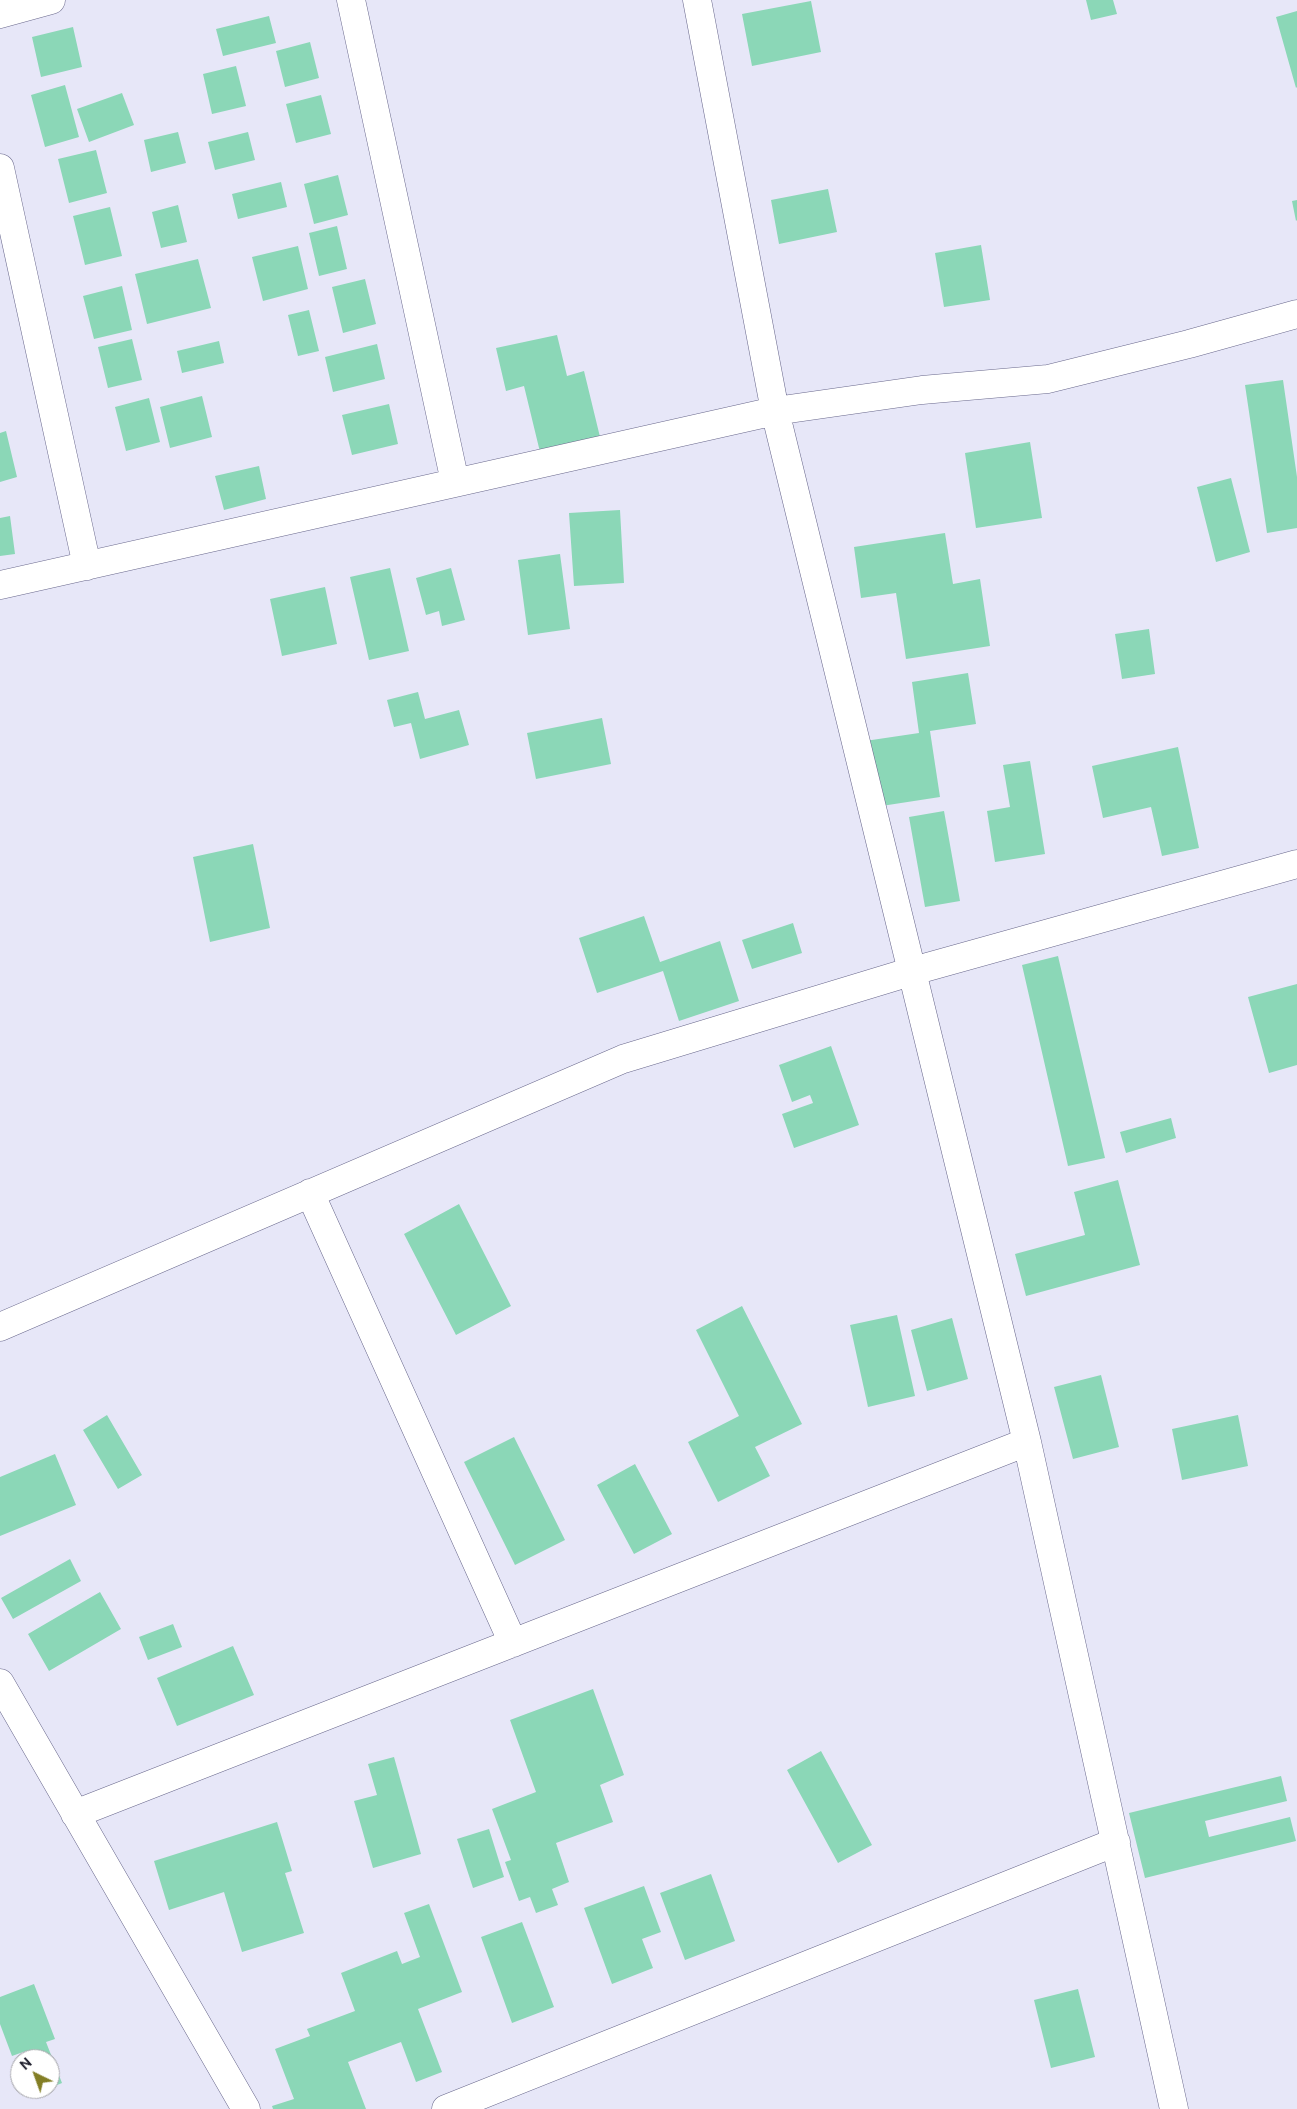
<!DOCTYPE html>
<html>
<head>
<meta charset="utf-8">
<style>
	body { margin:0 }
	#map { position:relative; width:1297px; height:2109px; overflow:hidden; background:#e7e7f8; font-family:Ubuntu,sans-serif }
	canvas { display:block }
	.north { position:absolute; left:10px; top:2049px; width:50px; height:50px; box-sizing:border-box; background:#fff; border:1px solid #a4a4a9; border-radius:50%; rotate:318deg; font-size:14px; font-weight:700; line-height:20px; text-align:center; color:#1b1b29 }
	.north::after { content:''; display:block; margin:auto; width:18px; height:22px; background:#837e25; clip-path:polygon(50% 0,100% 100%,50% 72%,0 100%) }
</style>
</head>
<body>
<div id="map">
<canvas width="1297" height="2109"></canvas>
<div class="north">N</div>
</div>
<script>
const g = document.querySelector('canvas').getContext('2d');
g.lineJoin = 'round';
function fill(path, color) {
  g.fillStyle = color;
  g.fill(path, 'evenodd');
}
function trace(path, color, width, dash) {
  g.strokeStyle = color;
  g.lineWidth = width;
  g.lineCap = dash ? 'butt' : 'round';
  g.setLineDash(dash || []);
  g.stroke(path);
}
const building = new Path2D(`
	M1086,0H1113L1117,14L1091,20Z
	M811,1L821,52L752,66L742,14Z
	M1297,11V87L1296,88L1276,17Z
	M269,16L276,43L223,56L216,29Z
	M73,27L82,67L41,77L32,37Z
	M310,42L319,78L285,87L276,51Z
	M236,66L246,106L212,114L203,74Z
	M65,85L79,137L45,147L31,95Z
	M122,93L134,125L89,142L77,109Z
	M321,95L331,134L296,143L286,104Z
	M178,132L186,163L151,172L144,140Z
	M248,132L255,160L215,170L208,142Z
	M96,150L107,193L69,203L58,159Z
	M338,175L348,215L314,224L304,184Z
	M281,182L287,207L238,219L232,194Z
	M828,189L837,232L779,244L771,200Z
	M1297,200V220L1296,221L1292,201Z
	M178,205L187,242L161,248L152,212Z
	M110,207L122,256L85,265L73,216Z
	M337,226L347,269L319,276L309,233Z
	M981,245L990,300L944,307L935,253Z
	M298,246L308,289L263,301L252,257Z
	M198,259L211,308L147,324L135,274Z
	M365,279L376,324L343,333L332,287Z
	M122,286L132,330L94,339L83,296Z
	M309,310L319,351L298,356L288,315Z
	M557,335L567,376L584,371L600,437L540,452L524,386L506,391L496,348Z
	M132,339L142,380L108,388L98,347Z
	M219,341L224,363L182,373L177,351Z
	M377,344L385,379L333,392L325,357Z
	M1283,380L1297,477V528L1267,533L1245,385Z
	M202,396L212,437L170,448L160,407Z
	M149,398L160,442L126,451L115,407Z
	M389,404L398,444L352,455L342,415Z
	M6,431L17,477L0,482V433Z
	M1030,442L1042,518L976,528L965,453Z
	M259,466L266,499L224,510L215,476Z
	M1231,478L1250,552L1216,562L1197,487Z
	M620,510L624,583L574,586L569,513Z
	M10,516L15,554L0,556V518Z
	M945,533L953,584L980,579L990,646L906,659L896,593L861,598L854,547Z
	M560,554L570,629L528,635L518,560Z
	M390,568L409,651L369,660L350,577Z
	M451,568L465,620L442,626L439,611L426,615L416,578Z
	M325,587L337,644L282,656L270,599Z
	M1149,629L1155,674L1122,679L1115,634Z
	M968,673L976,724L930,731L940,797L875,807L865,741L919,733L912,682Z
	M418,692L425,719L459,710L469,745L420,759L411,723L394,727L387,700Z
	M602,718L611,764L536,779L527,733Z
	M1178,747L1199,848L1162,856L1151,807L1103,818L1092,766Z
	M1030,761L1045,854L995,862L987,811L1010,807L1003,765Z
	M944,811L960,901L925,907L909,817Z
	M253,844L270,928L210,942L193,857Z
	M644,916L660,962L720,941L739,1001L679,1021L663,971L597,993L579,938Z
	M793,923L802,953L752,969L742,940Z
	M1058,956L1105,1158L1068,1166L1022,965Z
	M1297,984V1065L1269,1073L1248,997Z
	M831,1046L859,1125L794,1148L782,1114L813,1103L810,1095L792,1102L779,1065Z
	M1171,1118L1176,1138L1126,1153L1120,1132Z
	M1118,1180L1140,1265L1026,1296L1015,1254L1085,1235L1074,1192Z
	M459,1204L511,1306L456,1335L404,1234Z
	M742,1306L802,1424L755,1447L770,1476L718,1502L688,1442L739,1416L696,1330Z
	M897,1315L915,1396L868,1407L850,1325Z
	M952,1318L968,1379L927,1391L911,1330Z
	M1101,1375L1119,1447L1073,1459L1054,1387Z
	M107,1415L142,1475L118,1489L83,1430Z
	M1238,1415L1248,1466L1182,1480L1172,1429Z
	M514,1437L565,1540L515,1565L464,1462Z
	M55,1454L76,1505L0,1536V1477Z
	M635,1464L672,1534L634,1554L597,1485Z
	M70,1559L81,1581L13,1619L1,1598Z
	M100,1592L121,1629L49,1671L28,1634Z
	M173,1624L182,1647L148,1660L139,1637Z
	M233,1646L254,1695L177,1726L157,1678Z
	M593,1689L624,1775L600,1785L613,1822L556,1843L569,1882L552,1889L558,1905L536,1913L530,1897L519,1901L505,1862L511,1860L492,1809L536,1792L510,1720Z
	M821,1751L872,1845L838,1863L787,1770Z
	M394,1757L421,1854L373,1868L354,1801L377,1795L368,1764Z
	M1281,1776L1287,1801L1205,1821L1209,1837L1290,1817L1296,1841L1145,1878L1129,1813Z
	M277,1822L292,1871L285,1873L304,1933L242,1952L224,1892L169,1910L154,1861Z
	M489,1829L504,1877L473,1888L457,1839Z
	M711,1874L735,1941L685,1960L660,1893Z
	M644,1886L661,1932L642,1939L653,1968L612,1984L584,1908Z
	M429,1904L462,1992L418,2009L442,2072L416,2082L401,2042L348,2062L366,2109H273L272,2106L294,2099L275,2049L310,2036L307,2029L355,2011L341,1973L397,1951L402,1964L420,1957L404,1913Z
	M522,1922L554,2007L512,2023L481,1937Z
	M34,1984L55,2039L46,2042L62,2083L50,2088V2059H29L26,2051L12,2056L0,2024V1997Z
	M1078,1989L1095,2057L1051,2068L1034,2000Z`);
const street = new Path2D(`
	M351,0L455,482
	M697,0L775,411L1027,1442L1174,2109
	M0,14L51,0
	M0,168L87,566
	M0,585L775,411L922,390L1048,379L1189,344L1297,314
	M310,1193L513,1643
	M0,1327L623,1059L913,971L1297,864
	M0,1683L246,2109
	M75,1814L1027,1442
	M446,2109L1116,1842`);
fill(building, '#8bd7b7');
trace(street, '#69688c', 29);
trace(street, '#fff', 28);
</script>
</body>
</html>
